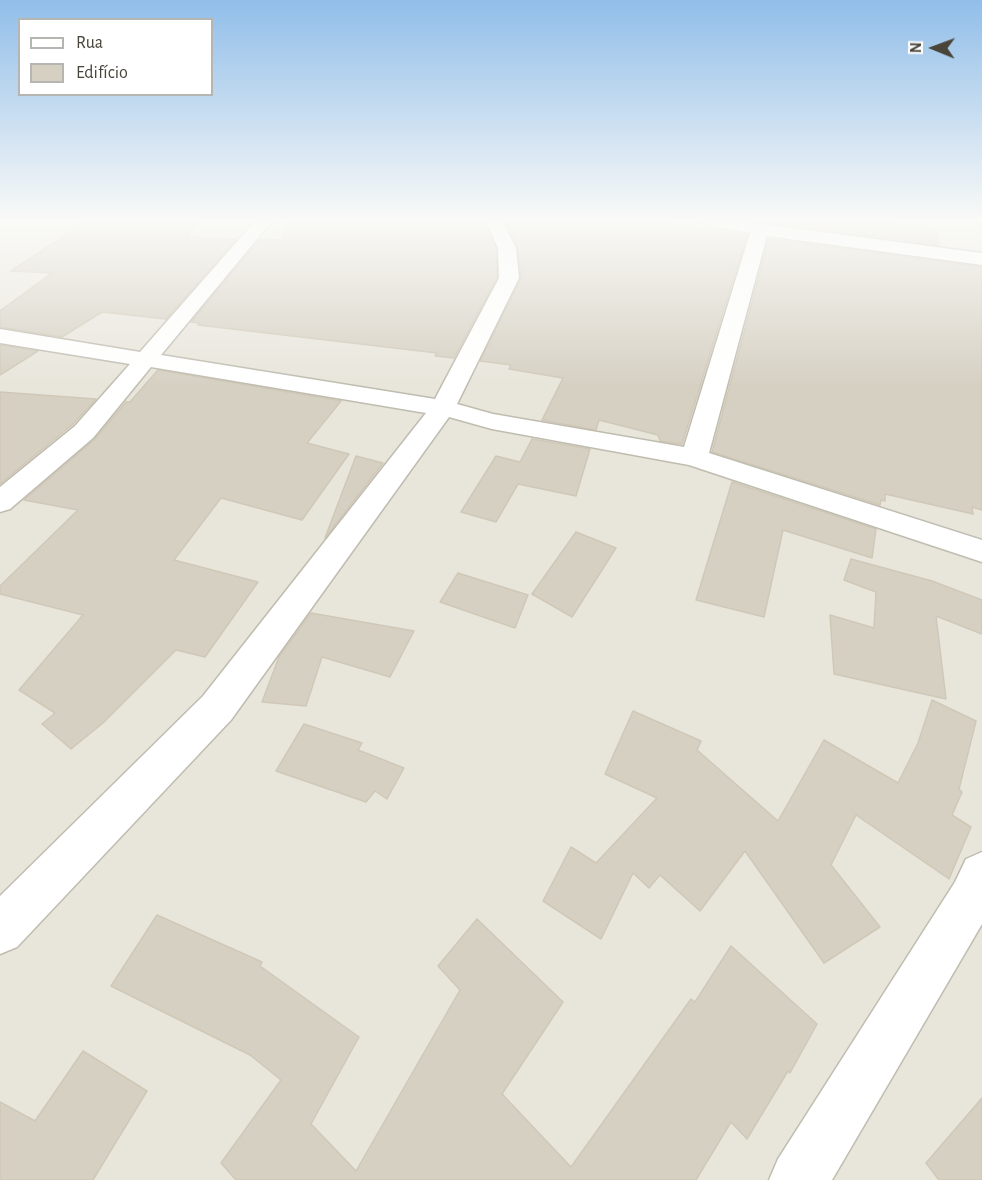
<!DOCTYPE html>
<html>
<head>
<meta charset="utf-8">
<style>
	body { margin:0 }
	#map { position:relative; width:982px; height:1180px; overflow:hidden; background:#f5f3ed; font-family:"Alegreya Sans",sans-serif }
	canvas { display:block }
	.legend { position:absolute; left:18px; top:18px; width:195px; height:78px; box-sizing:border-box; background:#fff; border:2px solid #b6b5b1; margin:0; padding:8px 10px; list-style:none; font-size:18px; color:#49453b }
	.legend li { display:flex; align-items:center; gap:12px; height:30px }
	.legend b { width:30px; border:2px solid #b6b5b1 }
	.north { position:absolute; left:904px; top:18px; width:60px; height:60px; -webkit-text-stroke:4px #fff; paint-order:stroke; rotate:271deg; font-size:16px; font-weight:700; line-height:24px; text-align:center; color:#49453b }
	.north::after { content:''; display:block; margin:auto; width:21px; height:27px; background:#49453b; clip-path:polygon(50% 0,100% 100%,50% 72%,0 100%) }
</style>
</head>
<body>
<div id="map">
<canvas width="982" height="1180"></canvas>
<ul class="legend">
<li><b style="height:8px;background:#fff"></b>Rua</li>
<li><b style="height:16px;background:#d6d0c3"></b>Edifício</li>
</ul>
<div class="north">N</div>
</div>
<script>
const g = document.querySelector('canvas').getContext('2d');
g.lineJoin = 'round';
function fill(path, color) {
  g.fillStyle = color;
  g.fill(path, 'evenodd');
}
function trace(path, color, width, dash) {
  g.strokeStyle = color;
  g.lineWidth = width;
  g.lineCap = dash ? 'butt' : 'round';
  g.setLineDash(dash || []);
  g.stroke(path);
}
const residential = new Path2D(`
	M0,221H982V1180H0Z`);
const building = new Path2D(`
	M87,221L199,222L186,237L236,239L166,319L102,312L62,337L0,327V311L52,273L11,271Z
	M290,221H484L496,249L497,277L454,358L435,356L437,353L198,325L200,323L191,322L260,239L282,240Z
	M505,221H641L747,235L682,444L660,441L658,435L599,420L596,430L542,420L563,378L509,369L511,365L480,361L521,279L518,248Z
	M776,221H866L936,230L939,245L776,224Z
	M769,239L982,267V510L972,507L973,514L885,494V501L881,500L880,505L712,452Z
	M0,345L38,351L0,375Z
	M158,370L341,401L307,443L349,454L302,520L221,498L174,560L258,582L205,657L176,650L103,723L71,749L42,724L55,713L19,690L83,615L0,594V586L78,510L24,500L94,440L126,402H130Z
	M0,392L96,399L73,424L0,484Z
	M532,439L590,449L576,496L518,484L496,522L461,512L496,456L520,462Z
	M356,456L383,463L325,538Z
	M732,482L876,529L872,558L783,530L764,617L696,600Z
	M576,532L616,548L572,617L532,594Z
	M851,559L932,581L982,600V634L936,616L946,699L834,674L830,615L874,628L876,592L844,580Z
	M458,573L528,595L515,628L440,602Z
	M311,613L414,631L390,677L322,657L306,706L262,702L279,657Z
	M932,700L976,721L959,789L962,792L952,815L971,827L949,879L856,815L831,865L880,927L824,963L745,851L700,911L660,875L649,888L633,873L601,939L543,901L571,847L596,863L657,798L605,774L633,711L701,741L697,750L778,821L824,740L898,783L918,743Z
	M304,724L362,743L358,750L404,768L387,799L375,791L366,802L276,771Z
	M157,915L262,962L260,966L359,1037L311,1124L356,1171L460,990L438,966L477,919L563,1002L502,1094L571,1167L691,999L695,1002L731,946L817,1024L790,1073L788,1071L747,1139L731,1122L696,1180H236L221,1163L281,1080L250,1055L111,986Z
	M83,1051L147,1091L93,1180H0V1102L35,1121Z
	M982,1098V1180H939L926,1163Z`);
const minor = new Path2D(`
	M255,221H272L161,355L435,399L499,278L498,248L486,221H502L516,248L519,278L457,404L493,414L684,447L750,233L705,225L703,221H737L982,253V265L767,236L709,453L982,540V562L689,465L492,429L449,417L231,720L17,947L0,954V896L203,696L426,413L151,367L93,438L10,509L0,512V487L75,426L130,364L0,343V329L140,352Z
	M982,852V924L832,1180H769L778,1159L955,882L966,859Z`);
fill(residential, '#e8e5db');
fill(building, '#d6d0c3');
trace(building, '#d0c8b7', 1.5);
trace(minor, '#c0bcb0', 3);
fill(minor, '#fff');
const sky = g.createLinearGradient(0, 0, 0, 386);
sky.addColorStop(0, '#91bee9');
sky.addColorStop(0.57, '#fafaf7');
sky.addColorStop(1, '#fafaf700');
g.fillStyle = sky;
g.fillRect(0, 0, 982, 386);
</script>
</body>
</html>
